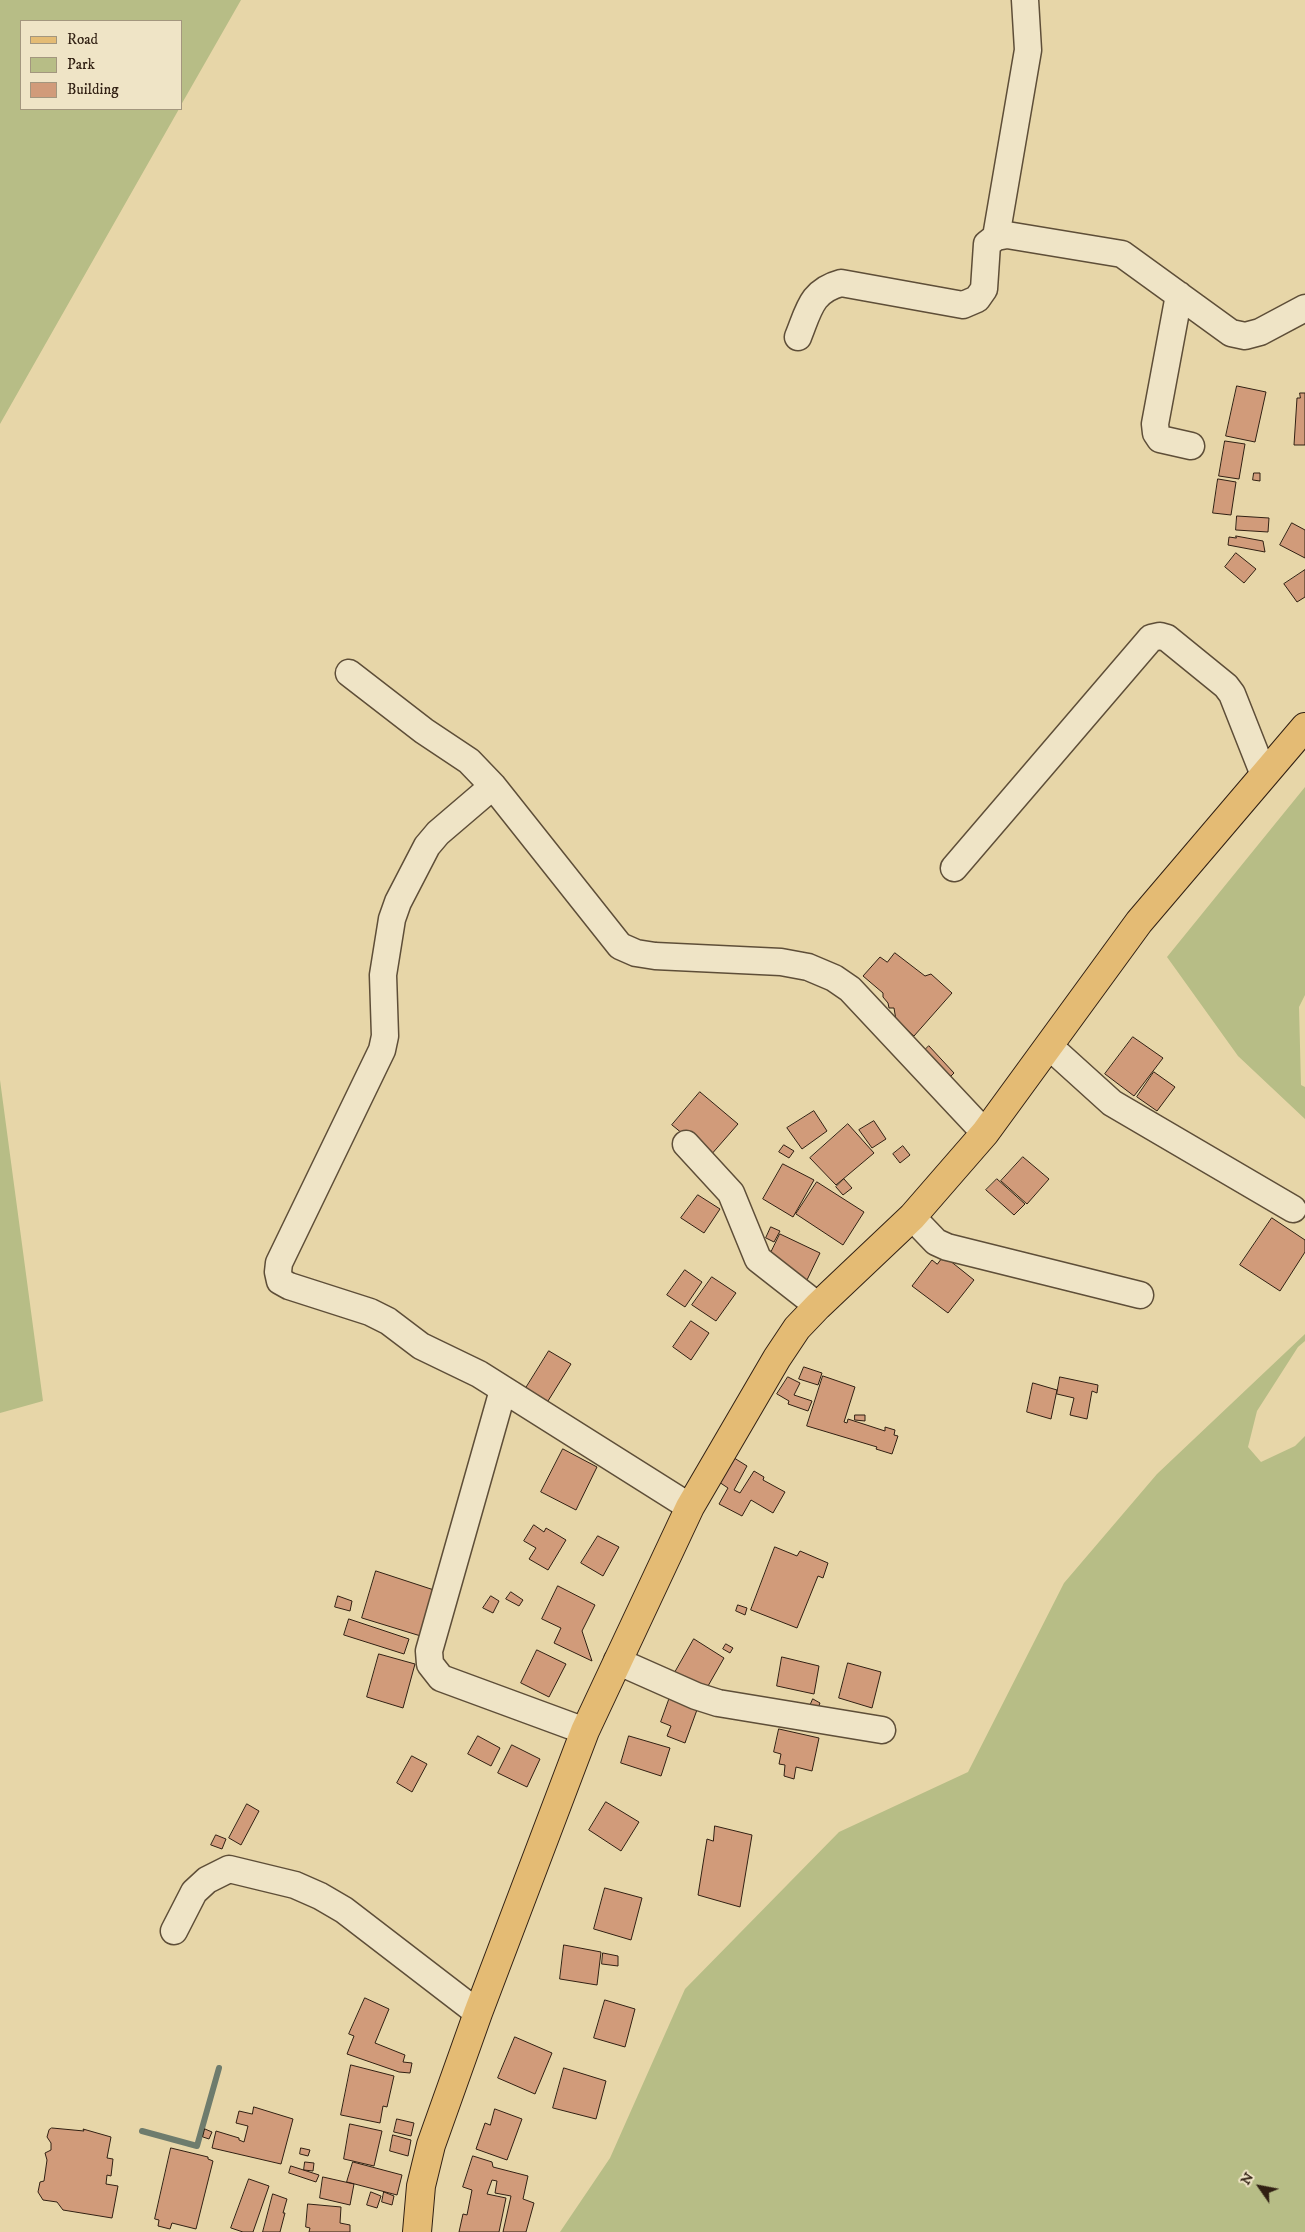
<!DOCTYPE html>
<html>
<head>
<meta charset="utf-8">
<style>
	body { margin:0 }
	#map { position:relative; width:1305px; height:2232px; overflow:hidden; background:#e7d6a8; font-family:"IM FELL DW Pica",serif }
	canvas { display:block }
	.legend { position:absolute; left:20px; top:20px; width:162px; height:90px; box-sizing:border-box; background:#efe4c6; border:1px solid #a3967e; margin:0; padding:6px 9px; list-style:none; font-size:15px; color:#312013 }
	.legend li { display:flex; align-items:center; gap:10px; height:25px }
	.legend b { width:25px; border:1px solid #a3967e }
	.north { position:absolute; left:1235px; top:2162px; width:50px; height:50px; -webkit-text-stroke:4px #efe4c6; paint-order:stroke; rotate:303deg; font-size:14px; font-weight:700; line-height:20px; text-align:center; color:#312013 }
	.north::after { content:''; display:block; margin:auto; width:18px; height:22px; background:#312013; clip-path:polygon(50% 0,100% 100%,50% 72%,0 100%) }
</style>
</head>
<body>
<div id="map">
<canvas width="1305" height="2232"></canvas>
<ul class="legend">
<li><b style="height:6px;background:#e4bb74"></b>Road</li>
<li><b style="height:14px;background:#b7bd86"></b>Park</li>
<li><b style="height:14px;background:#d19b7a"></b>Building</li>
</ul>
<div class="north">N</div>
</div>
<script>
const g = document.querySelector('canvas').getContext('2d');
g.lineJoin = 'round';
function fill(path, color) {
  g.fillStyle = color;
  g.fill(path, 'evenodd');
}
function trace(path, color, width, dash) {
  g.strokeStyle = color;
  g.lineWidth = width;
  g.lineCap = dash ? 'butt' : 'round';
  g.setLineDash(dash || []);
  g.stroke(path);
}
const green = new Path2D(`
	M0,0H241L181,105V21H21V109H179L0,424Z
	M1305,787V995L1299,1007L1301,1085L1305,1087V1119L1238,1056L1167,957Z
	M0,1080L43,1401L0,1413Z
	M1305,1334V1341L1298,1347L1257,1411L1248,1447L1261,1462L1295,1446L1305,1436V2232H560L610,2158L685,1989L839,1832L968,1772L1064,1583L1157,1474Z`);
const stream = new Path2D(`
	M142,2131L197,2146L219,2068`);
const building = new Path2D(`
	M1237,386L1266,392L1255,442L1226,436Z
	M1300,393H1305V445H1294L1297,398H1300Z
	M1225,441L1245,444L1239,479L1219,476Z
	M1254,473H1260V481L1253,480Z
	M1218,479L1236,482L1231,515L1213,513Z
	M1237,516L1269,518L1268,532L1236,530Z
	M1292,523L1305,530V558L1280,545Z
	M1236,536L1263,541L1265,552L1228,545L1229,537L1236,538Z
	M1236,553L1256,569L1244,583L1225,567Z
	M1305,570V597L1297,602L1284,584Z
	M895,953L925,976L931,974L952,993L914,1036L896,1020L894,1008H889L888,1003L883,997V993L863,976L880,957L887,962Z
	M1133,1037L1163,1058L1134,1096L1105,1074Z
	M929,1046L954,1073L949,1078L924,1051Z
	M1154,1072L1175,1087L1157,1111L1137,1097Z
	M700,1092L738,1124L710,1156L672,1125Z
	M814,1111L827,1131L802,1149L787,1128Z
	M874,1121L886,1139L872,1148L859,1130Z
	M848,1124L874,1153L836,1185L810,1158Z
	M784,1145L794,1151L789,1158L779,1152Z
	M903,1146L910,1155L900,1163L893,1154Z
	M1023,1157L1049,1179L1027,1204L1001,1181Z
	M783,1164L814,1180L793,1217L763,1199Z
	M844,1179L852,1188L843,1195L836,1187Z
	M997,1179L1025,1204L1014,1215L986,1190Z
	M817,1182L864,1212L843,1245L796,1214Z
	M698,1195L720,1209L704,1233L681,1218Z
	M1272,1218L1305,1240V1252L1280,1291L1240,1265Z
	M771,1227L780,1231L774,1242L766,1238Z
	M780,1234L820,1253L806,1282L766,1263Z
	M944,1256L974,1280L948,1313L912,1286L932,1260L937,1264Z
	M685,1270L702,1282L685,1307L667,1295Z
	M712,1277L736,1293L716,1321L692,1305Z
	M691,1321L709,1333L691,1360L673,1347Z
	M549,1351L571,1364L543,1409L521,1396Z
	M804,1367L822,1373L818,1385L799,1379Z
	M823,1376L855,1387L844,1422L847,1423L848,1419L885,1431V1427L895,1430L894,1435L898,1436L892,1454L876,1449L877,1447L807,1426Z
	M788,1377L800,1383L794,1395L812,1401L808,1411L788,1404L789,1401L777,1394Z
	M1060,1377L1098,1385L1097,1393L1092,1391L1087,1419L1070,1415L1074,1398L1057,1394Z
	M1033,1383L1057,1390L1051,1419L1027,1412Z
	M855,1415H865V1421L855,1420Z
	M563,1449L597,1467L576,1510L541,1492Z
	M731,1456L747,1466L734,1490L740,1493L754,1471L764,1477L763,1480L785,1492L773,1513L751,1500L742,1516L719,1504L728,1488L719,1482Z
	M534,1525L544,1532L546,1528L566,1540L548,1570L529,1559L536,1548L524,1541Z
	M598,1536L619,1547L603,1576L581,1563Z
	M775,1547L797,1556L800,1551L828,1563L823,1578L818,1576L797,1628L751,1610Z
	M376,1571L437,1591L424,1637L362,1618Z
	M558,1586L595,1605L582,1631L592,1661L554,1643L561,1628L542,1619Z
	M511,1592L523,1600L519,1606L506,1599Z
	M338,1596L352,1601L350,1611L335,1607Z
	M491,1596L499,1601L493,1613L483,1608Z
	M738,1605L747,1608L745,1615L736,1611Z
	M349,1619L409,1639L404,1654L344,1635Z
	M694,1639L724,1658L704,1693L673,1676Z
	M726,1644L733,1648L730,1653L723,1649Z
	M537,1650L566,1664L549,1697L521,1683Z
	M379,1654L415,1664L403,1708L367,1697Z
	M782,1657L819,1666L814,1694L777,1686Z
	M848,1663L881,1672L872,1708L839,1698Z
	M670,1697L698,1707L685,1743L667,1736L671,1726L661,1722Z
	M813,1699L820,1703L817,1710L810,1706Z
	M779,1729L819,1738L812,1771L796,1767L794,1779L784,1776L785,1765L779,1764L781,1754L774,1752Z
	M478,1736L500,1748L491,1766L468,1754Z
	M629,1736L670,1748L661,1776L621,1763Z
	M512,1745L540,1759L527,1787L498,1773Z
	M412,1756L427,1764L412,1792L397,1783Z
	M606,1802L639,1822L621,1851L589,1830Z
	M247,1804L259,1811L241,1845L229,1838Z
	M715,1826L752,1835L740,1907L698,1895L707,1839L713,1841Z
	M216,1835L226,1839L222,1849L211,1845Z
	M605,1888L642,1898L631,1940L594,1929Z
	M564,1945L601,1952L597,1985L560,1979Z
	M603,1953L618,1956V1966L602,1964Z
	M365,1998L389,2009L375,2043L405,2055L403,2062L412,2063L410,2073L399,2072L347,2054L354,2036L349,2034Z
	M605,2000L635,2009L625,2047L594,2038Z
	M515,2037L552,2053L535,2094L498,2078Z
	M351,2065L394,2076L387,2107L383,2106L380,2123L341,2115Z
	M564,2068L606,2081L596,2119L553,2108Z
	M254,2107L293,2119L281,2164L212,2148L216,2131L239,2138V2140L244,2142L248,2126L236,2123L239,2111L252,2114Z
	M495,2109L522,2119L507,2160L476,2149L485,2123L490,2125Z
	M397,2119L414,2123L411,2136L394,2132Z
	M350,2124L382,2131L374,2166L344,2159Z
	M52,2128L84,2131L83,2129L111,2137L107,2158L113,2159L111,2176L107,2175L106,2184L118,2186L112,2218L63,2210L57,2202L43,2200L38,2192L40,2182L44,2181L47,2160L45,2153L51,2150V2143L47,2137L49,2130Z
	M205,2129L212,2132L209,2139L203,2137Z
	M393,2135L411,2140L408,2156L390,2151Z
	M171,2148L208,2157V2159L213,2161L196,2229L172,2223L170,2229L158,2226L159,2220L155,2219Z
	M301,2148L310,2150L308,2156L300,2154Z
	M473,2156L492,2162L493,2167L528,2176L523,2199L534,2203L526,2232H503L511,2196L495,2193L497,2181L492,2180L487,2194L506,2198L499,2232H459L463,2214L467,2215L472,2190L463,2187Z
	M305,2162L314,2163L313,2171L304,2170Z
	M353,2162L402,2175L397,2195L347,2182Z
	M291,2166L319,2175L316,2182L289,2173Z
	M323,2177L354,2184L350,2205L320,2198Z
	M249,2179L269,2186L253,2232H243L231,2228Z
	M371,2192L381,2196L377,2208L367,2205Z
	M384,2192L394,2196L392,2205L382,2202Z
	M273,2194L287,2199L283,2213H285L280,2232H263Z
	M308,2204L341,2207L340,2223L350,2225V2232H309L310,2228L306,2227Z`);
const minor = new Path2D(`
	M996,237L1028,50L1025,0
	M1179,295L1155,424L1156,433L1160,439L1191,446
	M798,337C809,310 811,291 841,283L963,305L977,299L984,289L987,244L996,237L1007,235L1122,254L1231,333L1245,336L1260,332L1305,308
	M349,673L424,731L469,761L493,786L620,946L636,953L655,956L781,962L808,967L834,978L850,989L985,1133
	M493,786L438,833L427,846L398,902L392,919L383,975L385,1036L382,1050L279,1263L278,1272L280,1281L289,1286L370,1312L388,1321L421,1346L479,1374L690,1507
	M954,868L1151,638L1160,636L1167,638L1226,686L1232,694L1264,775
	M1049,1046L1112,1103L1293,1209
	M686,1144L731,1193L758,1259L818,1306
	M912,1217L936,1242L947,1247L1140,1295
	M503,1390L429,1651L430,1664L441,1678L585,1731
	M617,1661L696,1696L718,1703L882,1730
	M174,1931L194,1892L207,1880L229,1869L295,1885L320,1896L344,1910L478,2013`);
const major = new Path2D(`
	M417,2232L421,2186L431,2145L478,2013L585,1731L690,1507L777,1358L797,1328L818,1306L912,1217L985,1133L1139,922L1305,727`);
fill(green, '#b7bd86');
trace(stream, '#6e7c6d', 6);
fill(building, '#d19b7a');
trace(building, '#312013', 1);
trace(minor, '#5e4e38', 29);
trace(major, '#312013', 30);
trace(minor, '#efe4c6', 26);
trace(major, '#e4bb74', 28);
</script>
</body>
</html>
